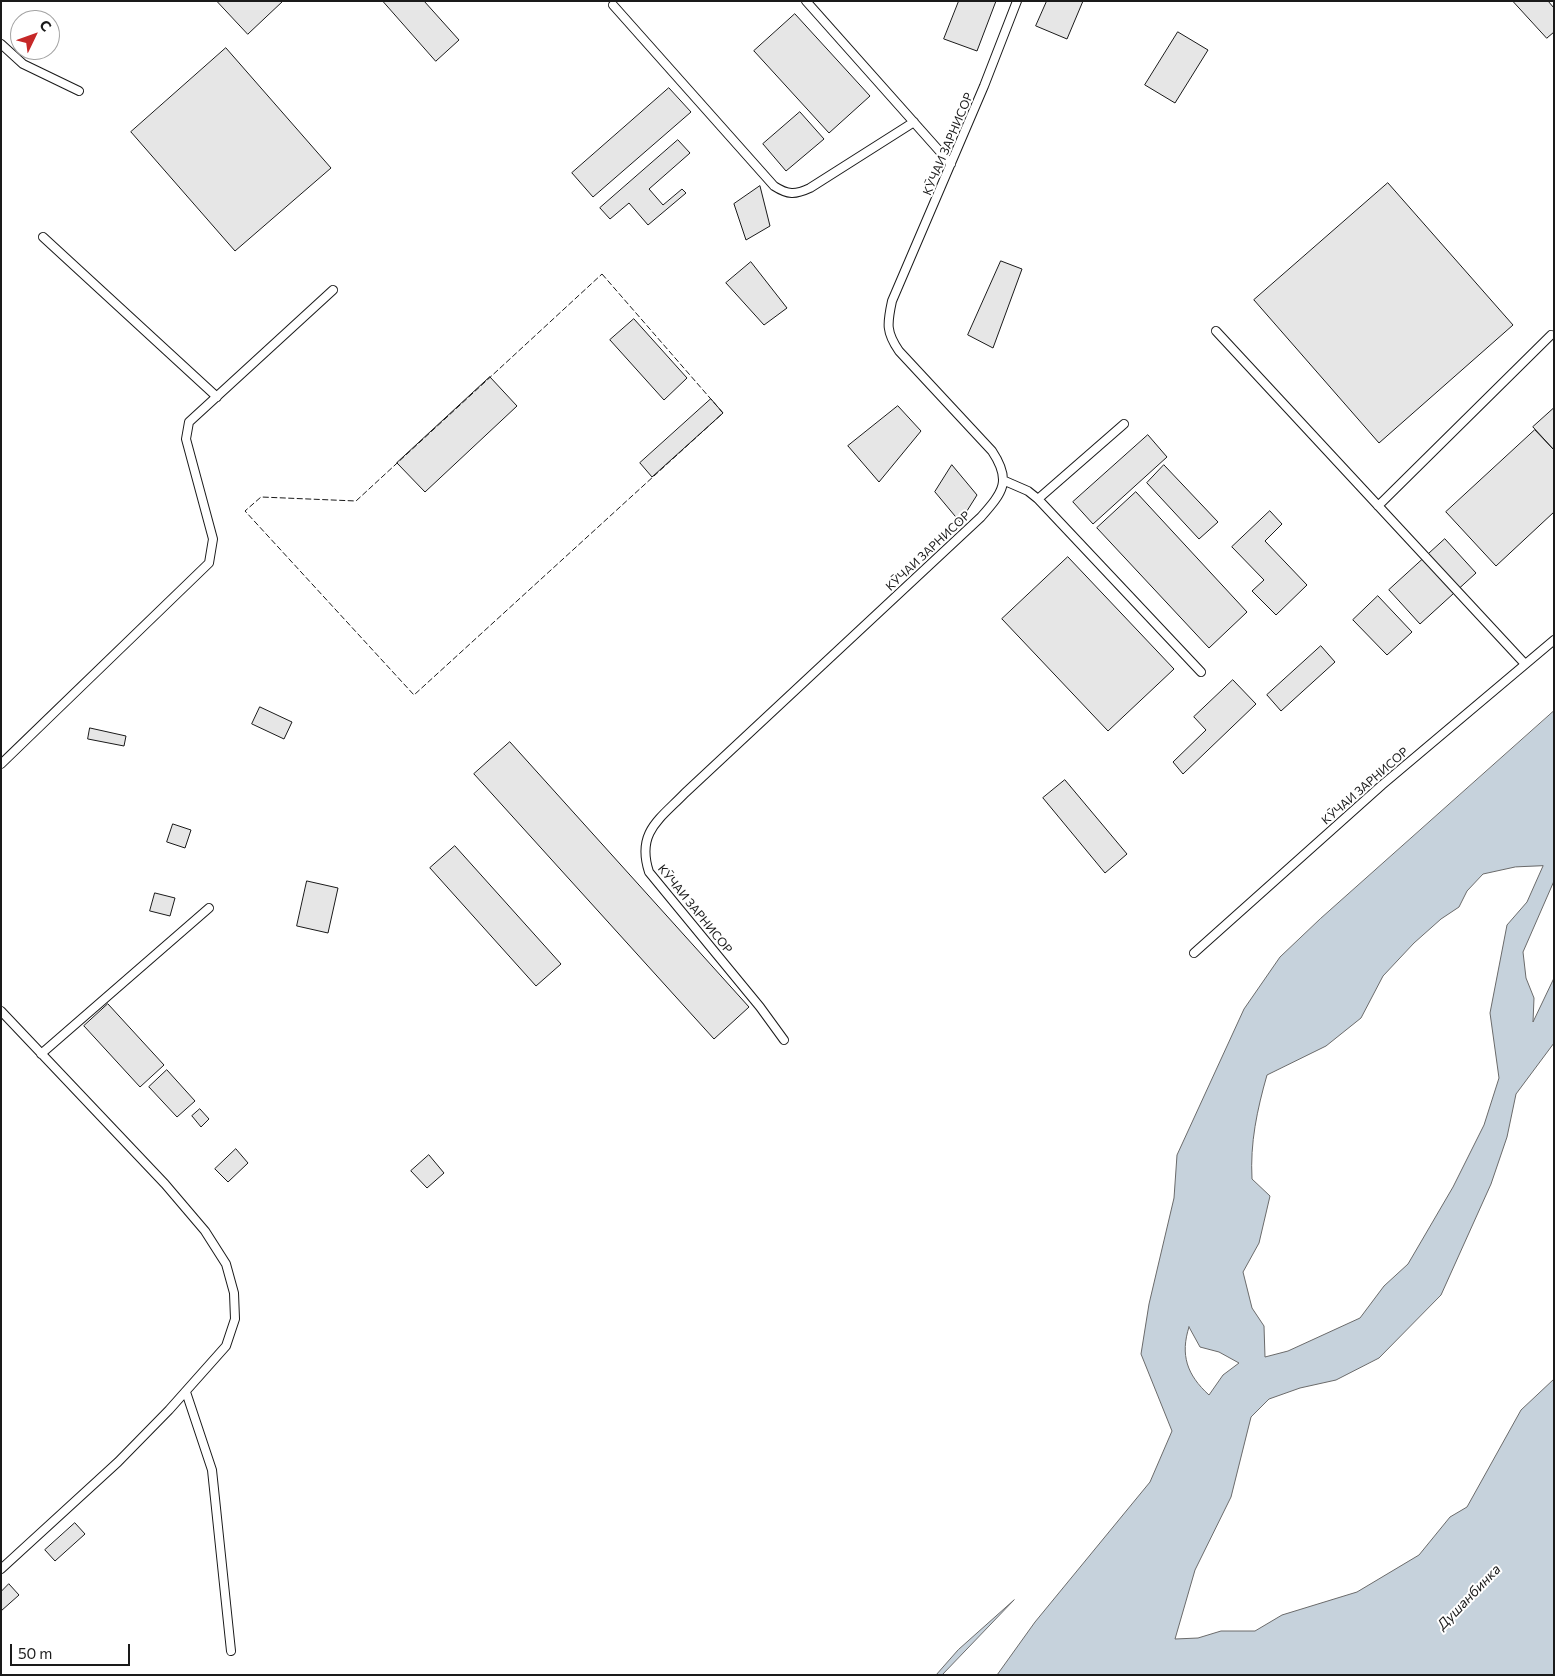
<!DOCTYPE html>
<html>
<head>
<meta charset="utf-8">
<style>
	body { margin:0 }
	#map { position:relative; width:1555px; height:1676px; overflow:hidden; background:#fff; font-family:Commissioner,sans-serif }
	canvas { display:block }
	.frame { position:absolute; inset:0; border:2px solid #1a1a1a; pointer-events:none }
	.north { position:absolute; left:10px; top:10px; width:50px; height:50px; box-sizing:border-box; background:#fff; border:1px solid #a3a3a3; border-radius:50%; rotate:48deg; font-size:14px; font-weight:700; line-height:20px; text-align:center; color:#1a1a1a }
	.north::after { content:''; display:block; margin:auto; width:18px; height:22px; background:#c62828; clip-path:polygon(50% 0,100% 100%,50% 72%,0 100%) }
	.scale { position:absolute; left:10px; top:1644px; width:120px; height:22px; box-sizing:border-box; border:2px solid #1a1a1a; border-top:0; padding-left:6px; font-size:15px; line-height:18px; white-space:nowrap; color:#1a1a1a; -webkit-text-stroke:4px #fff; paint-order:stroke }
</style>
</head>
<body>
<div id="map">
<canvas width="1555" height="1676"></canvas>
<div class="frame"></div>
<div class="north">С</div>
<div class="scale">50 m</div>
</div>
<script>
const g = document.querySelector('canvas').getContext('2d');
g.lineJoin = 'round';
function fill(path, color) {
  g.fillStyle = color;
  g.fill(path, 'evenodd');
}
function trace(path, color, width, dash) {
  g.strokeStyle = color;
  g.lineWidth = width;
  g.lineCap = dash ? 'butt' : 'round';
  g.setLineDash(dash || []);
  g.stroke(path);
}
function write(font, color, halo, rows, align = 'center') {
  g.font = font + ' Commissioner,sans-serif';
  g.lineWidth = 4;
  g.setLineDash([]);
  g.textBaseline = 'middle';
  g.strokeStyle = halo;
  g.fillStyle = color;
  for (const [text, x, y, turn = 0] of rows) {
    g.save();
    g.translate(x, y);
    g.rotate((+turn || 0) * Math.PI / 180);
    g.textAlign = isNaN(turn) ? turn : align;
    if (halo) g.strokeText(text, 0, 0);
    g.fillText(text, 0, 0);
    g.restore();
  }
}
const water = new Path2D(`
	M1554,711V881L1523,952L1526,978L1534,998L1533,1022L1554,978V1043L1516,1094L1507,1137L1491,1184L1441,1295L1379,1358L1336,1380L1300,1388L1269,1399L1251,1417L1231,1497L1195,1570L1175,1639L1198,1638L1221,1631H1255L1282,1615L1357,1592L1419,1555L1450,1517L1467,1507L1521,1410L1554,1379V1675H997L1035,1622L1150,1482L1172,1431L1141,1354L1149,1304L1174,1198L1177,1155L1244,1009L1280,957L1320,919ZM1543,866L1527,902L1507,925L1490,1013L1499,1078L1484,1125L1453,1187L1408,1264L1384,1286L1360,1318L1288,1351L1265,1357L1264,1326L1252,1308L1243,1272L1259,1243L1270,1196L1252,1179C1250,1143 1257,1110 1267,1075L1326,1046L1361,1018L1383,976L1414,943L1441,919L1459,907L1467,891L1483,874L1515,867ZM1189,1327L1200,1347L1219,1352L1239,1363L1223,1375L1209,1395C1187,1375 1180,1355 1189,1327Z
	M1014,1600L942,1675H936L958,1650Z`);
const building = new Path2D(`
	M217,1H283L248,34Z
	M383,1H424L459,40L436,61Z
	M959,1H996L977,51L944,39Z
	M1047,1H1083L1067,39L1036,26Z
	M1513,1H1548L1554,8V32L1547,38Z
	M795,14L870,96L829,133L754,51Z
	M1178,32L1208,50L1175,103L1145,85Z
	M226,48L331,168L235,251L131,132Z
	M669,88L691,112L593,197L572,173Z
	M800,112L824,139L786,171L763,144Z
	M678,140L690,153L649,189L663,205L682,189L686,193L648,225L629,203L610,219L600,208Z
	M1388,183L1513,325L1379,443L1254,300Z
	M760,186L770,226L746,240L734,204Z
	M1001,261L1022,269L993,348L968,335Z
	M751,262L787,308L764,325L726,283Z
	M634,319L687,378L664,400L610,340Z
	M490,377L517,406L425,492L397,463Z
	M711,399L723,413L652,477L640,463Z
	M898,406L921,431L879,482L848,446Z
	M1554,408V450L1533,427Z
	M1535,430L1554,450V512L1496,566L1446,512Z
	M1148,435L1167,457L1093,524L1073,502Z
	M952,465L977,495L960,522L935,492Z
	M1164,465L1218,522L1199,539L1147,483Z
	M1136,492L1247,612L1209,648L1097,528Z
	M1270,511L1282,524L1265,541L1307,585L1276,615L1252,591L1264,580L1232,547Z
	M1445,539L1476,573L1420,624L1389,590Z
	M1068,557L1174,669L1108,731L1002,619Z
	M1378,596L1412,632L1387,655L1353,620Z
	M1321,646L1335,662L1281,711L1267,695Z
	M1233,680L1256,704L1183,774L1173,762L1206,730L1194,717Z
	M260,707L292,722L284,739L252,724Z
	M90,728L126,736L124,746L88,739Z
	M510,742L749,1007L714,1039L474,774Z
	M1065,780L1127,854L1105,873L1043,798Z
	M173,824L191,830L185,848L167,842Z
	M455,846L561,964L536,986L430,868Z
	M307,881L338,888L328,933L297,926Z
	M155,893L175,898L170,916L150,911Z
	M108,1004L164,1065L140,1087L84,1026Z
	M167,1070L195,1101L177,1117L149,1087Z
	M200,1109L209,1119L201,1127L192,1116Z
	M236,1149L248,1163L228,1182L215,1169Z
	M429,1155L444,1173L427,1188L411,1171Z
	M75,1523L85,1534L55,1561L45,1550Z
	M9,1584L19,1595L1,1611V1592Z`);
const service = new Path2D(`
	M806,1L951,164
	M613,5L774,186C788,195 795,195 810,188L914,122
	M1,44L23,64L79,91
	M43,237L217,397
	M1216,331L1525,664
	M1005,481L1028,491L1038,499L1201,672
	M1038,499L1124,424
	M1378,506L1551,335
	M1,764L209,563L213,539L186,439L189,422L333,290
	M1194,953L1382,785L1554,640
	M1,1011L165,1184L205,1231L226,1264L234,1293L235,1319L226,1346L169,1410L118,1462L1,1569
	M784,1040L760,1007L649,872C636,832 660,819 685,793L981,517C1003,492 1012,481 992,451L899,351C886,332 887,324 892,301L984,86L1017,1
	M41,1054L209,908
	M186,1392L212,1470L231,1651`);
const fence = new Path2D(`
	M602,274L723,413L414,695L245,511L261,497L356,501Z`);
const streetNames = [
	["КӮЧАИ ЗАРНИСОР",948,144,-67],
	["КӮЧАИ ЗАРНИСОР",928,551,-43],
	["КӮЧАИ ЗАРНИСОР",1365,786,-41],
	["КӮЧАИ ЗАРНИСОР",695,909,51]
];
const waterNames = [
	["Душанбинка",1469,1597,-46]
];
fill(water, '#c6d2dc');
trace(water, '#6a6a6a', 1);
fill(building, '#e6e6e6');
trace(building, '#1a1a1a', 1);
trace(service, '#1a1a1a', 10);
trace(service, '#fff', 8);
trace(fence, '#1a1a1a', 1, [6, 2.5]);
write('12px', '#1a1a1a', '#fff', streetNames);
write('italic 14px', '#1a1a1a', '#fff', waterNames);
</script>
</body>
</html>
